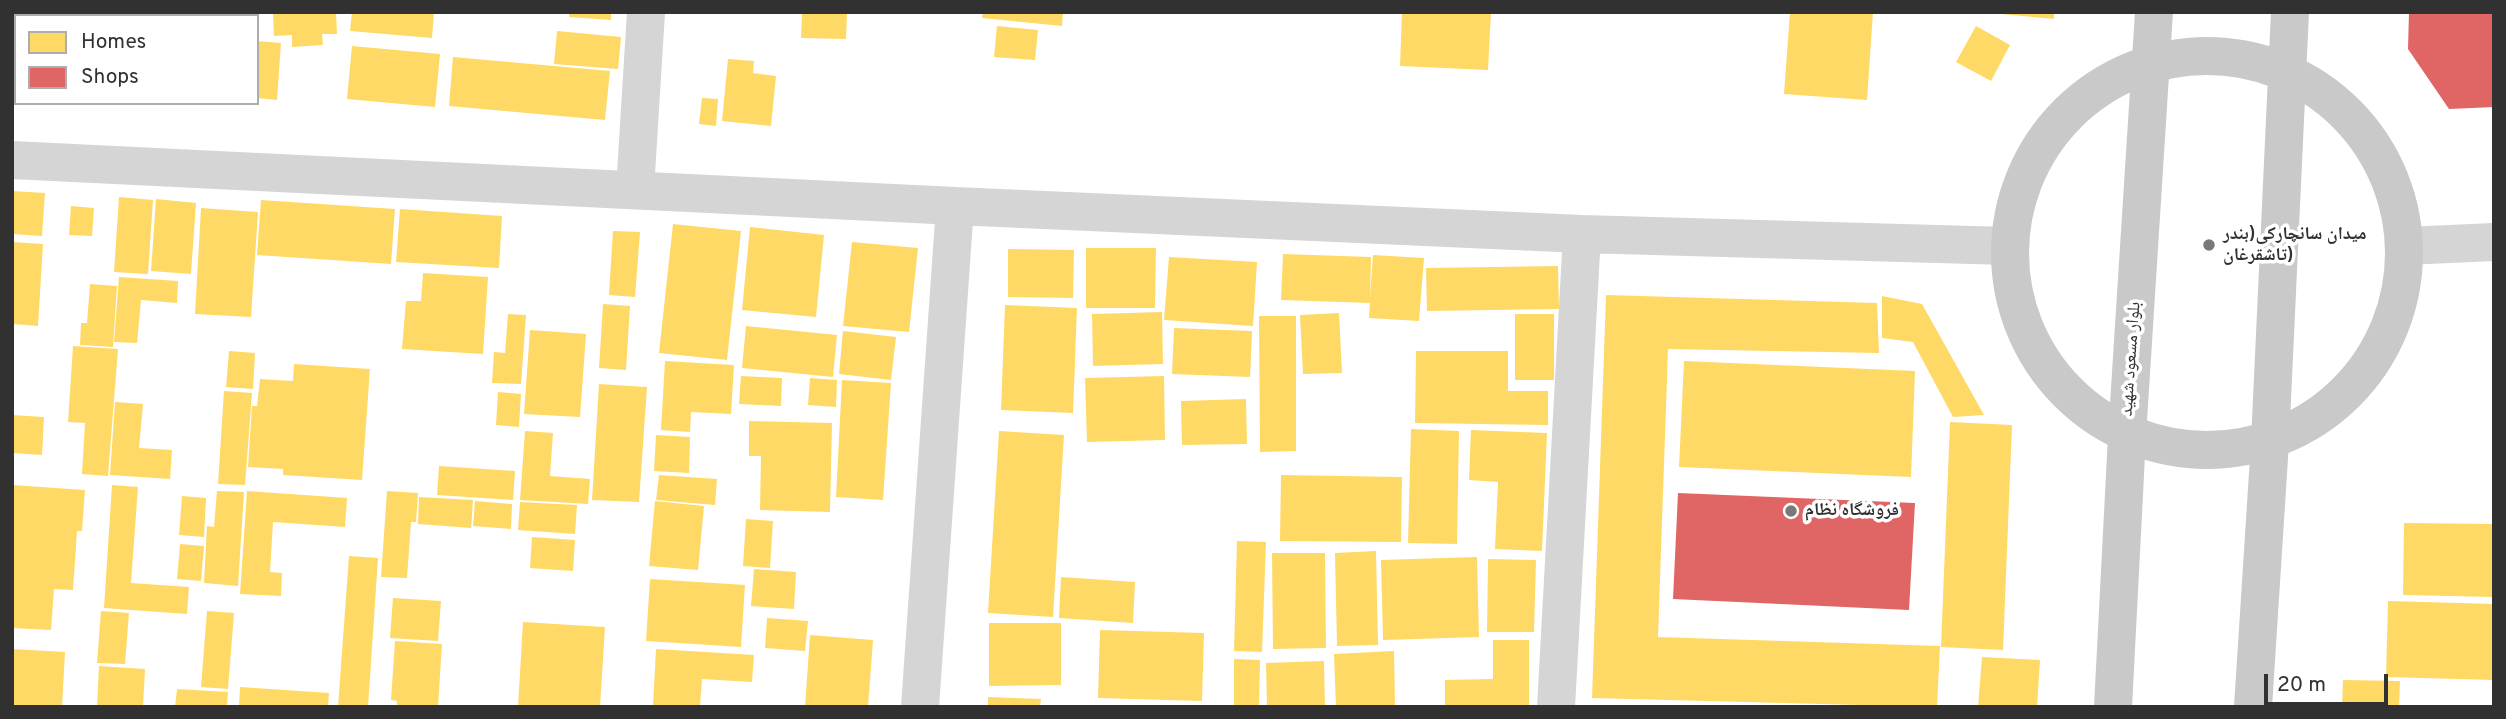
<!DOCTYPE html>
<html>
<head>
<meta charset="utf-8">
<style>
	body { margin:0 }
	#map { position:relative; width:2506px; height:719px; overflow:hidden; background:#fff; font-family:Overpass,sans-serif }
	canvas { display:block }
	.frame { position:absolute; inset:0; border:14px solid #313131; pointer-events:none }
	.legend { position:absolute; left:14px; top:14px; width:245px; height:91px; box-sizing:border-box; background:#fff; border:2px solid #adadad; margin:0; padding:9px 12px; list-style:none; font-size:21px; color:#313131 }
	.legend li { display:flex; align-items:center; gap:14px; height:35px }
	.legend b { width:35px; border:2px solid #adadad }
	.scale { position:absolute; left:2264px; top:674px; width:124px; height:32px; box-sizing:border-box; border:4px solid #313131; border-top:0; padding-left:9px; font-size:21px; line-height:24px; white-space:nowrap; color:#313131; -webkit-text-stroke:5px #fff; paint-order:stroke }
</style>
</head>
<body>
<div id="map">
<canvas width="2506" height="719"></canvas>
<div class="frame"></div>
<ul class="legend">
<li><b style="height:19px;background:#ffd966"></b>Homes</li>
<li><b style="height:19px;background:#e06666"></b>Shops</li>
</ul>
<div class="scale">20 m</div>
</div>
<script>
const g = document.querySelector('canvas').getContext('2d');
g.lineJoin = 'round';
function fill(path, color) {
  g.fillStyle = color;
  g.fill(path, 'evenodd');
}
function trace(path, color, width, dash) {
  g.strokeStyle = color;
  g.lineWidth = width;
  g.lineCap = dash ? 'butt' : 'round';
  g.setLineDash(dash || []);
  g.stroke(path);
}
function write(font, color, halo, rows, align = 'center') {
  g.font = font + ' Overpass,"Noto Naskh Arabic",sans-serif';
  g.lineWidth = 7;
  g.setLineDash([]);
  g.textBaseline = 'middle';
  g.strokeStyle = halo;
  g.fillStyle = color;
  for (const [text, x, y, turn = 0] of rows) {
    g.save();
    g.translate(x, y);
    g.rotate((+turn || 0) * Math.PI / 180);
    g.textAlign = isNaN(turn) ? turn : align;
    if (halo) g.strokeText(text, 0, 0);
    g.fillText(text, 0, 0);
    g.restore();
  }
}
const homes = new Path2D(`
	M177,12H237V16H177Z
	M273,12H336L337,34H322L323,45L292,47V35L274,36Z
	M352,12H434L432,38L350,31Z
	M569,12H611V20L569,17Z
	M983,12H1063L1062,26L982,18Z
	M1402,12H1491L1488,70L1400,66Z
	M1790,12H1873L1867,100L1784,94Z
	M2001,12H2054V19L2001,14Z
	M802,13L847,14L846,39L801,38Z
	M997,26L1038,30L1035,60L994,57Z
	M1976,26L2010,45L1991,81L1956,62Z
	M557,31L621,37L618,69L554,64Z
	M12,40H16V82H12Z
	M257,41L281,43L277,100L257,98Z
	M352,46L440,54L435,107L347,99Z
	M453,57L610,71L605,120L449,106Z
	M728,59L754,61L753,73L776,76L771,126L722,121Z
	M702,98L718,99L716,126L699,124Z
	M12,191L45,193L42,236L12,234Z
	M119,197L153,200L148,274L114,272Z
	M156,199L196,203L191,274L151,271Z
	M261,200L395,209L391,264L257,255Z
	M71,206L94,208L92,236L69,235Z
	M201,208L258,212L251,317L195,314Z
	M400,209L502,216L499,268L396,262Z
	M673,224L741,231L727,360L659,353Z
	M750,227L824,235L816,317L742,310Z
	M613,231L640,232L635,297L609,295Z
	M12,242L43,244L38,326L12,324Z
	M852,242L918,248L909,332L843,326Z
	M1086,248H1156L1155,308H1086Z
	M1008,249L1074,250L1073,298L1008,297Z
	M1283,254L1371,257L1370,298L1373,255L1424,258L1419,321L1369,318L1370,303L1281,300Z
	M1169,257L1257,262L1253,326L1164,320Z
	M1558,266L1559,309L1427,311L1426,268Z
	M423,273L488,277L483,354L402,349L406,301H421Z
	M119,277L178,281L177,303L141,300L137,343L114,342Z
	M90,284L117,286L113,347L80,345L81,323H87Z
	M1606,295L1877,303L1879,353L1668,349L1658,637L1940,646L1937,707L1592,698Z
	M1882,296L1922,304L1984,415L1953,417L1913,342L1882,338Z
	M603,304L630,306L626,370L599,368Z
	M1005,305L1077,308L1073,413L1001,410Z
	M1162,312L1163,364L1093,366L1092,314Z
	M1339,313L1342,373L1303,374L1300,315Z
	M508,314L526,315L521,384L492,383L494,352L505,353Z
	M1515,314H1554V380H1515Z
	M1259,316H1296V451L1260,452Z
	M746,326L837,335L833,377L742,368Z
	M1174,328L1252,331L1250,377L1172,374Z
	M530,330L586,334L580,417L524,414Z
	M843,331L896,337L891,380L839,374Z
	M73,346L118,349L108,476L82,474L85,423L68,422Z
	M229,351L255,353L253,389L226,387Z
	M1416,351H1508V391H1548V425L1415,423Z
	M665,361L734,365L731,414L691,412L690,432L661,430Z
	M1684,361L1915,371L1911,477L1679,467Z
	M294,364L370,369L362,480L283,475V469L248,467L252,406H257L260,379L293,381Z
	M741,376L782,378L781,406L739,404Z
	M1164,376L1165,440L1087,442L1085,378Z
	M810,378L837,380L836,407L808,405Z
	M842,380L891,383L883,500L836,497Z
	M599,384L647,387L639,502L592,500Z
	M224,391L252,393L245,485L218,484Z
	M498,392L521,394L519,427L496,425Z
	M1246,399L1247,444L1182,445L1181,401Z
	M115,402L143,404L139,448L172,450L170,479L110,475Z
	M12,415L44,417L42,455L12,453Z
	M749,421L832,423L830,512L760,510L761,456H749Z
	M1950,422L2012,425L2003,650L1941,647Z
	M1411,429L1459,431L1457,544L1408,543Z
	M1471,430L1547,433L1542,551L1495,549L1498,482L1469,480Z
	M525,431L553,433L550,476L590,479L588,504L520,500Z
	M999,431L1064,435L1053,617L988,613Z
	M656,435L690,437L689,473L654,471Z
	M439,466L515,471L513,500L437,495Z
	M659,475L717,479L715,505L656,500Z
	M1281,475L1402,477L1401,542L1280,541Z
	M12,485L85,490L82,531H77L73,590L54,589L51,630L12,628Z
	M112,485L138,487L131,583L189,587L187,614L104,608Z
	M217,491L244,492L238,586L204,583L207,526L214,527Z
	M247,491L347,498L345,527L273,522L270,572L282,573L281,596L240,594Z
	M387,491L418,493L416,522H411L407,578L381,577Z
	M182,496L206,498L204,537L179,535Z
	M419,497L473,500L471,528L418,524Z
	M475,501L512,504L511,529L473,526Z
	M655,501L704,506L698,570L649,566Z
	M520,502L577,505L575,534L518,530Z
	M746,519L773,521L770,568L743,566Z
	M2404,523L2494,524V597L2403,595Z
	M532,537L575,540L573,571L530,568Z
	M1237,541L1266,542L1262,652L1234,651Z
	M180,544L204,546L201,581L177,579Z
	M1376,551L1378,645L1337,646L1335,553Z
	M1272,553H1325L1326,648L1273,649Z
	M349,556L378,558L368,707H338Z
	M1477,557L1479,637L1383,640L1381,560Z
	M1488,559L1536,560L1534,632H1487Z
	M754,569L796,572L794,609L751,606Z
	M1061,577L1135,582L1133,623L1059,618Z
	M650,579L745,585L741,647L646,641Z
	M393,598L441,601L438,641L390,638Z
	M2388,601L2494,604V680L2386,677Z
	M101,611L129,613L125,664L97,663Z
	M207,611L234,613L228,689L201,687Z
	M767,618L808,621L805,651L765,648Z
	M523,622L605,627L600,707H518Z
	M989,623H1061V685L989,686Z
	M1100,630L1204,633L1202,701L1098,698Z
	M810,635L873,640L868,707H805Z
	M1493,640H1529V707H1445V680L1493,679Z
	M395,641L442,644L438,707H397V701L391,700Z
	M12,649L65,652L62,707L12,706Z
	M656,649L754,655L752,682L702,679L700,707H653Z
	M1394,651L1395,707H1336L1334,654Z
	M1982,657L2040,660L2037,707H1978Z
	M1234,659L1260,660L1259,707H1234Z
	M1324,661L1325,707H1267L1266,663Z
	M99,666L145,669L143,707H97Z
	M2343,680L2400,681L2399,707H2342Z
	M240,687L329,693L328,707H239Z
	M177,689L228,692L227,707H175Z
	M988,697L1041,699L1040,707H988Z`);
const shops = new Path2D(`
	M2409,12H2494V107L2449,109L2408,49Z
	M1678,493L1915,503L1909,610L1673,599Z`);
const minor = new Path2D(`
	M12,160L955,206L1582,234L2008,246
	M635,190L646,12
	M2405,246L2494,242
	M920,707L955,206
	M1556,707L1582,234`);
const major = new Path2D(`
	M2010 253a197 197 0 1 1 394 0a197 197 0 1 1-394 0Z
	M2113,707L2127,436L2154,12
	M2253,707L2270,442L2290,12`);
const markers = [
	[2209,245,7,"#797979"],
	[1791,511,7,"#797979"]
];
const poiNames = [
	["میدان سانچارکی(بندر",2223,235],
	["تاشقرغان)",2223,256],
	["فروشگاه نظام",1805,511]
];
const streetNames = [
	["بلوار مسعود شهید",2132,359,-86]
];
fill(homes, '#ffd966');
fill(shops, '#e06666');
trace(minor, '#d5d5d5', 38);
trace(major, '#c9c9c9', 38);
for (const [x, y, r, color] of markers) {
  const dot = new Path2D();
  dot.arc(x, y, r, 0, 2 * Math.PI);
  g.fillStyle = color;
  g.fill(dot);
  trace(dot, '#fff', 2.5);
}
write('bold 18px', '#313131', '#fff', poiNames, 'left');
write('18px', '#313131', '#fff', streetNames);
</script>
</body>
</html>
